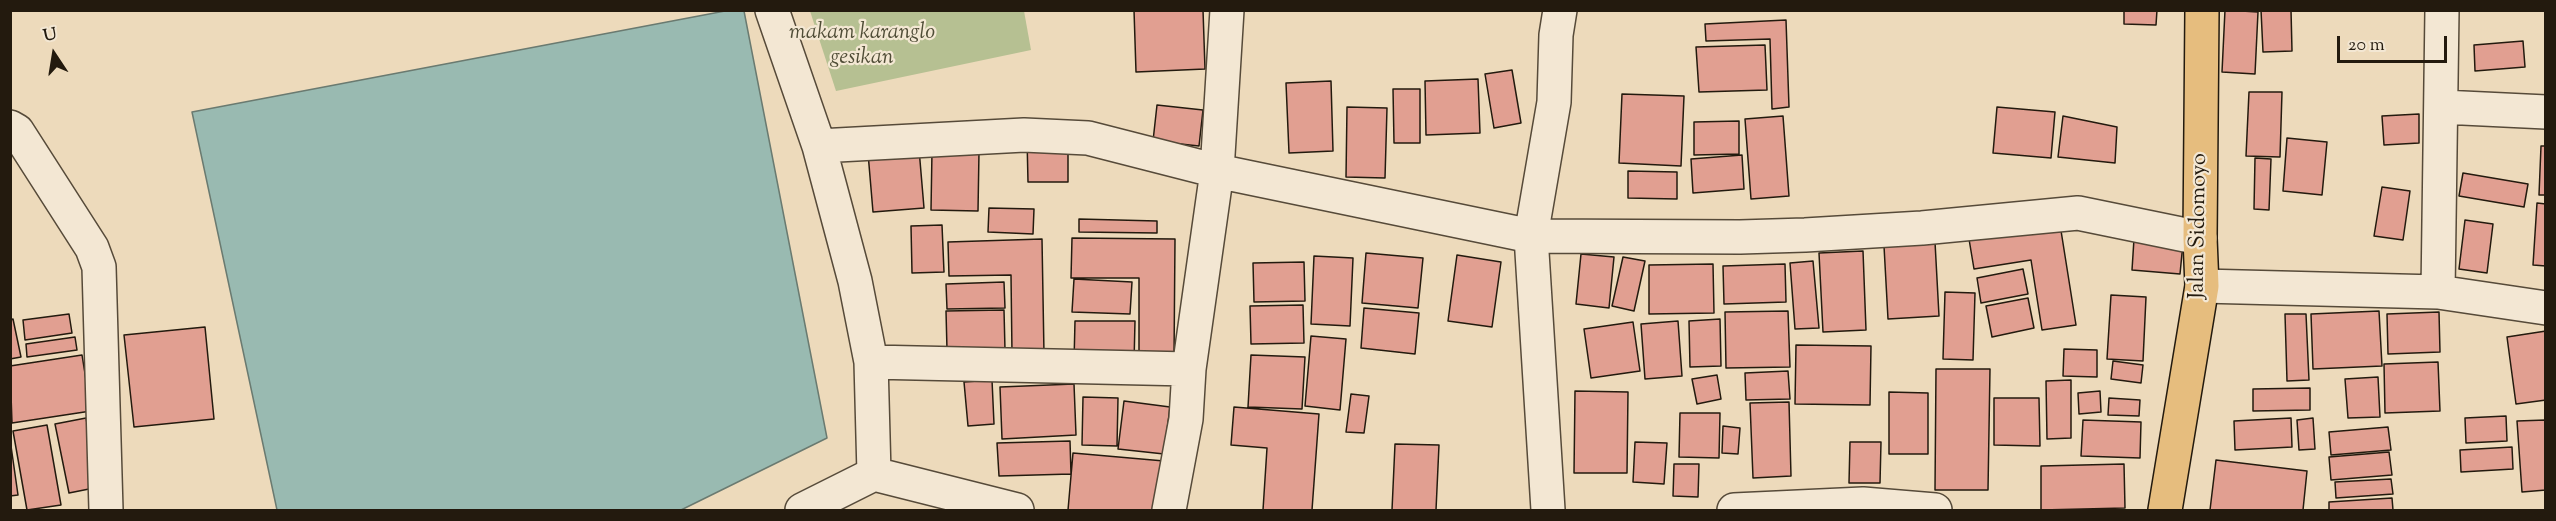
<!DOCTYPE html>
<html>
<head>
<meta charset="utf-8">
<style>
	body { margin:0 }
	#map { position:relative; width:2556px; height:521px; overflow:hidden; background:#eddabb; font-family:"Sorts Mill Goudy",serif }
	canvas { display:block }
	.frame { position:absolute; inset:0; border:12px solid #231a0e; pointer-events:none }
	.north { position:absolute; left:24px; top:24px; width:60px; height:60px; -webkit-text-stroke:4px #f3e7d3; paint-order:stroke; rotate:348deg; font-size:16px; font-weight:700; line-height:24px; text-align:center; color:#231a0e }
	.north::after { content:''; display:block; margin:auto; width:21px; height:27px; background:#231a0e; clip-path:polygon(50% 0,100% 100%,50% 72%,0 100%) }
	.scale { position:absolute; left:2337px; top:36px; width:110px; height:27px; box-sizing:border-box; border:3px solid #231a0e; border-top:0; padding-left:8px; font-size:18px; line-height:21px; white-space:nowrap; color:#231a0e; -webkit-text-stroke:4px #f3e7d3; paint-order:stroke }
</style>
</head>
<body>
<div id="map">
<canvas width="2556" height="521"></canvas>
<div class="frame"></div>
<div class="north">U</div>
<div class="scale">20 m</div>
</div>
<script>
const g = document.querySelector('canvas').getContext('2d');
g.lineJoin = 'round';
function fill(path, color) {
  g.fillStyle = color;
  g.fill(path, 'evenodd');
}
function trace(path, color, width, dash) {
  g.strokeStyle = color;
  g.lineWidth = width;
  g.lineCap = dash ? 'butt' : 'round';
  g.setLineDash(dash || []);
  g.stroke(path);
}
function write(font, color, halo, rows, align = 'center') {
  g.font = font + ' "Sorts Mill Goudy",serif';
  g.lineWidth = 4.5;
  g.setLineDash([]);
  g.textBaseline = 'middle';
  g.strokeStyle = halo;
  g.fillStyle = color;
  for (const [text, x, y, turn = 0] of rows) {
    g.save();
    g.translate(x, y);
    g.rotate((+turn || 0) * Math.PI / 180);
    g.textAlign = isNaN(turn) ? turn : align;
    if (halo) g.strokeText(text, 0, 0);
    g.fillText(text, 0, 0);
    g.restore();
  }
}
const green = new Path2D(`
	M810,11H1024L1031,50L836,91Z`);
const water = new Path2D(`
	M725,11H744L827,438L681,510H277L192,112Z`);
const building = new Path2D(`
	M1134,10H1203L1205,69L1136,72Z
	M2124,10H2157L2156,25L2124,24Z
	M2225,10L2258,12L2255,74L2222,72Z
	M2261,10H2291L2292,51L2263,52Z
	M1786,20L1789,107L1772,109L1770,39L1706,41L1705,24Z
	M2523,41L2525,67L2475,71L2474,45Z
	M1765,45L1767,90L1699,92L1696,47Z
	M1512,70L1521,123L1494,128L1485,74Z
	M1478,79L1480,133L1426,135L1425,81Z
	M1331,81L1333,151L1289,153L1286,83Z
	M1393,89H1420V143H1394Z
	M2249,92H2282L2280,157L2246,156Z
	M1622,94L1684,96L1681,166L1619,163Z
	M1157,105L1203,110L1199,146L1153,141Z
	M1347,107L1387,108L1385,178L1346,177Z
	M1997,107L2055,112L2051,158L1993,153Z
	M2419,114V143L2384,145L2382,116Z
	M1783,116L1789,196L1751,199L1745,119Z
	M2063,116L2117,127L2115,163L2058,157Z
	M1739,121V154L1694,155V122Z
	M1027,138H1068V182H1028Z
	M2287,138L2327,142L2322,195L2283,191Z
	M2541,146H2546V195H2539Z
	M919,149L924,208L873,212L868,153Z
	M932,151L979,152L978,211L931,210Z
	M1742,155L1744,189L1693,193L1691,159Z
	M2255,158L2271,159L2269,210L2254,209Z
	M1628,171L1677,172V199L1628,198Z
	M2463,173L2528,184L2524,207L2459,196Z
	M2382,187L2410,191L2403,240L2374,236Z
	M2537,203L2546,204V266L2533,265Z
	M989,208L1034,209L1033,234L988,232Z
	M2059,218L2076,325L2042,330L2031,260L1974,269L1968,233Z
	M1079,219L1157,221V233L1079,232Z
	M2465,220L2493,224L2487,273L2459,269Z
	M942,225L944,272L912,273L911,226Z
	M1072,238L1175,239L1174,359L1139,358V278H1071Z
	M1042,239L1044,354H1012L1011,275L949,276L948,242Z
	M2134,239L2183,243L2180,274L2132,270Z
	M1935,242L1939,316L1888,319L1884,246Z
	M1863,251L1866,330L1823,332L1819,253Z
	M1366,253L1423,258L1418,308L1362,303Z
	M1581,254L1614,257L1609,308L1576,304Z
	M1457,255L1501,262L1492,327L1448,321Z
	M1314,256L1353,258L1350,326L1311,324Z
	M1623,257L1645,261L1634,311L1612,306Z
	M1813,261L1819,328L1795,329L1790,263Z
	M1304,262L1305,301L1254,302L1253,263Z
	M1713,264L1714,313L1649,314V265Z
	M1785,264L1786,302L1724,304L1723,266Z
	M2023,269L2028,294L1981,303L1977,278Z
	M1074,279L1132,282L1130,314L1072,312Z
	M1004,282L1005,308L947,309L946,284Z
	M1945,292L1975,293L1973,360L1943,359Z
	M2111,295L2146,297L2143,361L2107,359Z
	M2028,298L2034,328L1992,337L1986,306Z
	M1303,305L1304,343L1251,344L1250,306Z
	M1364,308L1419,313L1415,354L1361,348Z
	M1004,310L1005,350H947L946,311Z
	M1788,311L1790,367L1726,368L1725,312Z
	M2379,311L2382,366L2313,369L2311,314Z
	M2439,312L2440,352L2388,354L2387,314Z
	M69,314L72,333L25,340L23,320Z
	M2285,314H2306L2309,380L2287,381Z
	M13,319L21,357L10,359V320Z
	M1720,319L1721,366L1690,367L1689,321Z
	M1075,321H1135L1134,363L1074,362Z
	M1678,321L1682,376L1645,379L1641,324Z
	M1633,322L1640,371L1591,378L1584,329Z
	M205,327L214,419L134,427L124,335Z
	M2546,331V400L2516,404L2507,337Z
	M1311,336L1346,339L1340,410L1305,406Z
	M75,337L77,350L27,357L26,344Z
	M1796,345L1871,346L1870,405L1795,404Z
	M2064,349L2097,350V377L2063,376Z
	M82,355L91,411L12,423L10,366Z
	M1251,355L1305,357L1302,409L1248,407Z
	M2113,361L2143,365L2141,383L2111,379Z
	M2438,362L2440,411L2385,413L2384,364Z
	M1936,369H1990L1988,490H1935Z
	M1788,371L1790,399L1746,400L1745,373Z
	M1717,375L1721,399L1697,404L1692,379Z
	M2378,377L2380,417L2348,418L2345,379Z
	M992,380L994,424L968,426L964,382Z
	M2071,380V438L2047,439L2046,381Z
	M1074,384L1076,435L1002,439L1000,387Z
	M2310,388V410L2253,411V389Z
	M1575,391L1628,392L1627,473H1574Z
	M2100,391L2101,412L2079,414L2078,393Z
	M1889,392L1928,393V454H1889Z
	M1351,394L1369,396L1364,433L1346,432Z
	M1083,397L1118,398L1117,446L1082,445Z
	M1994,398H2039L2040,446L1994,445Z
	M2109,398L2140,400L2139,416L2108,415Z
	M1124,401L1170,407L1164,454L1118,449Z
	M1789,402L1791,476L1753,478L1750,403Z
	M1234,407L1319,414L1312,510H1263L1267,448L1231,445Z
	M1680,413H1720L1719,458L1679,457Z
	M2506,416L2507,441L2466,443L2465,418Z
	M86,418L99,487L69,493L55,424Z
	M2291,418L2292,447L2235,450L2234,421Z
	M2313,418L2315,449L2299,450L2297,420Z
	M2083,420L2141,422L2140,458L2081,456Z
	M2546,420V490L2522,492L2517,421Z
	M47,425L61,505L27,510L13,431Z
	M1723,426L1740,428L1738,454L1722,453Z
	M2388,427L2391,450L2331,455L2329,432Z
	M10,439L18,495L10,496Z
	M1070,441L1071,474L999,476L997,443Z
	M1635,442L1667,443L1664,484L1633,482Z
	M1850,442H1881L1880,483H1849Z
	M1395,444L1439,445L1436,510H1392Z
	M2512,447L2513,469L2461,472L2460,450Z
	M2389,452L2392,475L2331,480L2329,457Z
	M1073,453L1164,461L1160,510H1068Z
	M2216,460L2307,471L2303,510H2210Z
	M1674,464H1699L1698,497L1673,496Z
	M2124,464L2125,508L2041,510V466Z
	M2391,479L2393,494L2336,498L2335,482Z
	M2392,498L2393,510H2329V502Z`);
const minor = new Path2D(`
	M772,10L819,146L855,281L871,362L874,474
	M2442,107L2546,112
	M10,127L17,131L92,248L99,267L106,510
	M819,146L1024,135L1088,138L1217,171L1227,10
	M2202,286L2438,292L2546,308
	M2438,292L2442,10
	M871,362L1189,369
	M802,510L874,474L1017,510
	M1169,510L1186,419L1189,369L1217,171L1531,236L1554,102L1556,35L1560,10
	M1548,510L1531,236L1740,237L1805,235L1922,228L2078,213L2200,238
	M1734,510L1863,504L1935,510`);
const major = new Path2D(`
	M2165,510L2202,286L2200,238L2202,10`);
const parkNames = [
	["makam karanglo",862,34],
	["gesikan",862,59]
];
const streetNames = [
	["Jalan Sidomoyo",2200,226,-89]
];
fill(green, '#b6c092');
fill(water, '#99bab1');
trace(water, '#6a7a70', 1.5);
fill(building, '#e19f91');
trace(building, '#231a0e', 1.5);
trace(minor, '#564a39', 36);
trace(major, '#231a0e', 36);
trace(minor, '#f3e7d3', 33);
trace(major, '#e6bd7e', 33);
write('italic 22px', '#4f4c36', '#f3e7d3', parkNames);
write('22px', '#231a0e', '#f3e7d3', streetNames);
</script>
</body>
</html>
